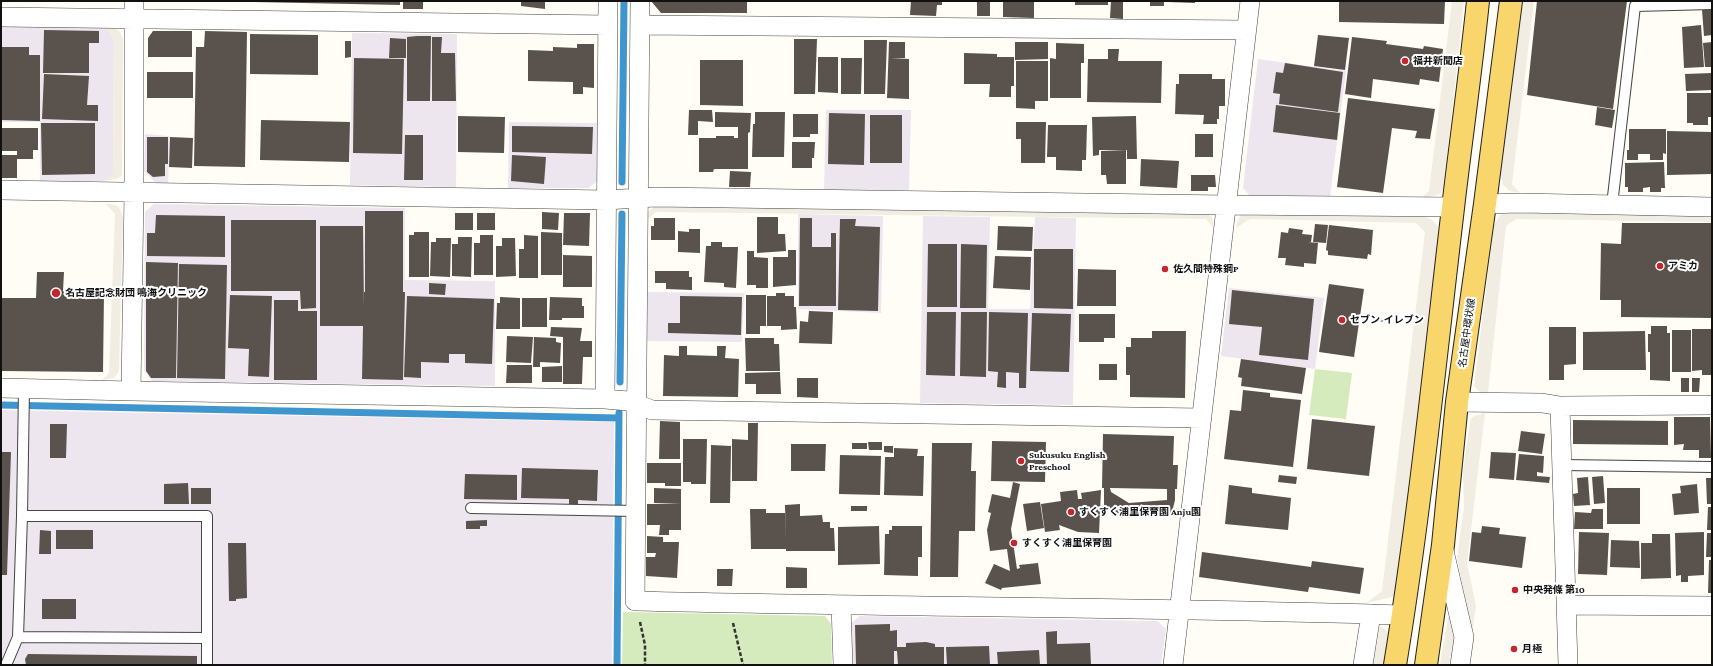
<!DOCTYPE html>
<html>
<head>
<meta charset="utf-8">
<style>
	body { margin:0 }
	#map { position:relative; width:1713px; height:666px; overflow:hidden; background:#fffdf5; font-family:"Crimson Pro",serif }
	canvas { display:block }
	.frame { position:absolute; inset:0; border:2px solid #111; pointer-events:none }
</style>
</head>
<body>
<div id="map">
<canvas width="1713" height="666"></canvas>
<div class="frame"></div>
</div>
<script>
const g = document.querySelector('canvas').getContext('2d');
g.lineJoin = 'round';
function fill(path, color) {
  g.fillStyle = color;
  g.fill(path, 'evenodd');
}
function trace(path, color, width, dash) {
  g.strokeStyle = color;
  g.lineWidth = width;
  g.lineCap = dash ? 'butt' : 'round';
  g.setLineDash(dash || []);
  g.stroke(path);
}
function write(font, color, halo, rows, align = 'center') {
  g.font = font + ' "Crimson Pro","Noto Sans JP",serif';
  g.lineWidth = 4;
  g.setLineDash([]);
  g.textBaseline = 'middle';
  g.strokeStyle = halo;
  g.fillStyle = color;
  for (const [text, x, y, turn = 0] of rows) {
    g.save();
    g.translate(x, y);
    g.rotate((+turn || 0) * Math.PI / 180);
    g.textAlign = isNaN(turn) ? turn : align;
    if (halo) g.strokeText(text, 0, 0);
    g.fillText(text, 0, 0);
    g.restore();
  }
}
const industrial = new Path2D(`
	M1,26L107,28L113,36L114,41L113,174L104,181H40V122H1Z
	M352,33L457,34L456,187L350,185Z
	M1258,59L1346,71L1330,197L1250,196L1243,188Z
	M826,110H911L909,190H824Z
	M509,122L598,123V180L589,188H508Z
	M145,134L170,136L168,184H157L144,171Z
	M154,204L405,208V280L495,281V386L152,381L144,370L145,212Z
	M798,214L883,216L881,313L798,309Z
	M923,216L990,217L988,309H1030L1035,217L1076,218L1073,405L920,403Z
	M1229,288L1324,298L1315,369L1221,356Z
	M647,292L744,293L742,342L646,341Z
	M1,410L614,422L612,665H1Z
	M860,616L1157,621L1166,629L1161,665H850L849,625Z`);
const green = new Path2D(`
	M1315,369L1352,373L1346,419L1309,415Z
	M623,612L825,616L831,624L832,665H622Z`);
const plaza = new Path2D(`
	M1452,1H1464L1444,186L1441,193L1438,195L1422,198L1429,191Z
	M1523,1H1534L1512,184L1520,193L1510,191L1503,185L1500,172Z
	M107,28H114L118,30L120,32L123,39L122,175L117,179L104,181L113,173L114,41L113,36Z
	M105,203L115,205L119,207L123,217L119,371L114,378L102,380L109,373L115,214Z
	M655,206L1208,214L1212,217L1214,228L1206,219L656,212L647,220L648,212Z
	M1518,212L1712,214V222L1516,219L1506,226L1488,393L1482,392L1478,391L1474,386L1494,225L1500,215L1504,213Z
	M1243,214L1424,216L1432,220L1438,226L1439,243L1396,589L1395,595L1392,597L1366,603L1382,591L1425,232L1416,223L1250,219L1236,228L1237,223L1240,216Z
	M1485,413L1467,563L1476,606L1472,633L1457,558L1464,507L1463,471L1470,423L1471,419L1474,416Z
	M1448,617H1451L1455,633L1449,665H1440Z
	M1380,626L1389,633V639L1385,665H1373Z`);
const stream = new Path2D(`
	M622,182L624,1
	M620,382L622,214
	M1,405L618,418
	M617,665L619,413`);
const building = new Path2D(`
	M254,1H400V5L254,2Z
	M403,1H423V9H403Z
	M521,1H545V9L521,6Z
	M651,1H747V13H661Z
	M911,1H942V5H937L936,16L910,15Z
	M977,1H990V16H977Z
	M1003,1H1034V18L1003,17Z
	M1075,1H1108V5H1075Z
	M1111,1H1123V19L1110,18Z
	M1150,1H1164V6H1150Z
	M1168,1H1195V3L1168,2Z
	M1339,1H1445L1444,24L1339,22Z
	M1537,1H1627L1613,109L1527,95Z
	M1712,9V35L1704,36L1702,10Z
	M1701,25L1704,67L1684,68L1682,27Z
	M44,30L99,31V43H89V73H43Z
	M153,31H192V57H148V38Z
	M205,31L247,32L245,167L194,166L196,47H204Z
	M250,34L318,35V75L250,74Z
	M1318,35L1349,38L1345,70L1314,66Z
	M417,36H431L430,101H407V37Z
	M432,37H442L441,53H455L456,101H432Z
	M1352,37L1387,41L1386,44L1423,49L1424,46L1443,49L1439,82L1420,79L1419,85L1373,79L1371,98L1345,94Z
	M390,38L406,39V58H389Z
	M794,39H817L815,94H794Z
	M864,40H887L885,94H864Z
	M345,41H351V57L345,58Z
	M889,42H905V58H891L909,59V99L887,98Z
	M1015,42H1048V59L1015,60Z
	M1712,42V67H1705L1703,43Z
	M1056,43L1084,44V63H1081V98H1050V58L1056,59Z
	M577,44H594V88L583,87V94H573V82L528,81V50L553,51V47L577,48Z
	M1,47H29V55H40V121L1,120Z
	M1108,49H1119L1118,61H1162L1161,103L1087,102L1088,59H1108Z
	M964,53L997,54V57H1014V86H1011V97H989L990,84H964Z
	M818,57H838V93L818,92Z
	M354,58L404,59L402,154L353,153Z
	M841,58H862L861,94H841Z
	M700,60H743V106L700,105Z
	M1016,61H1048V101H1035V109L1016,108Z
	M1285,63L1343,72L1338,112L1279,104L1280,94L1273,93L1276,72L1283,73Z
	M147,72H193V98H147Z
	M1712,73V90L1686,91L1685,74Z
	M44,74L89,76L87,105H98V121L42,119Z
	M1179,74H1212V79H1225V106H1219V119H1217V124H1203L1204,115L1175,114L1176,84H1179Z
	M1687,93H1712V117H1708V125H1693V123H1687Z
	M1348,98L1435,109L1430,139L1415,138L1417,131L1392,128L1383,193L1337,187Z
	M1276,105L1340,113L1337,140L1273,132Z
	M1597,107L1615,110L1612,128L1595,125Z
	M689,110H712L713,122L698,121V135H688Z
	M715,112L751,113L750,132L748,133V169H714L713,172H699V138H716V136H734V138H738V127H715Z
	M755,112H785L784,157H752L753,124H755Z
	M829,113L865,114L864,165L828,164Z
	M793,114H818V134H810V137H793Z
	M870,115H902V163H870Z
	M458,116L505,117L504,153L458,152Z
	M1136,116L1137,159H1127V150H1099V155L1093,156L1092,117Z
	M261,120L350,122L349,162L260,160Z
	M1016,122H1046L1045,163H1021V139H1016Z
	M41,123H95V174L42,175Z
	M1048,125H1087L1086,160H1082V171L1056,170V157H1047Z
	M512,126L593,127L592,154L512,152Z
	M1,128H38V150H33V159H17V178H1V155H17V151H1Z
	M1629,129H1666V154L1663,153V160H1650V154H1638V160H1627V150H1629Z
	M1667,131L1712,132V174L1667,175Z
	M1195,134H1213V157H1195Z
	M405,135H423V180H404Z
	M147,137H168V164H165V176L153,177L147,172Z
	M170,137L193,138L192,168L169,167Z
	M792,142H815L814,158H812V168H792Z
	M1126,150V184H1107L1106,175H1101V151Z
	M512,155L546,157L544,184L511,181Z
	M1141,159L1179,161L1177,188L1140,186Z
	M1664,162L1665,188H1661V192H1650V187L1643,188V192H1628V187H1625V163Z
	M730,171L751,172L750,187H729Z
	M1191,175H1215L1216,187H1208V191H1191Z
	M365,211H403V292H405L403,380L362,379L363,326H320V226H363L364,307V292H365Z
	M542,212L559,213L558,230L542,229Z
	M455,213H473V230H455Z
	M477,213H495V230H477Z
	M564,213H590L589,246L563,245Z
	M156,215L225,216V257L147,256V233H155Z
	M757,217H778V234H785L786,251L757,253Z
	M654,218H675V240H651V226H654Z
	M800,218H812V247H831V233H836V306H799Z
	M840,219H856L855,226L880,227L878,311L838,310Z
	M231,220H316V308L301,309L300,291H231Z
	M1622,223H1712V318L1621,317V300H1600L1601,243L1621,244Z
	M1315,224L1328,225L1326,243L1313,242Z
	M1329,225L1373,230L1371,255L1368,254L1367,259L1328,255V251L1326,250Z
	M998,226L1033,227L1032,251L997,250Z
	M1289,228L1303,230L1302,234L1312,235L1311,242H1308L1318,243L1316,264L1304,263V267L1285,265L1286,258H1278L1281,232L1288,233Z
	M689,229H700V253L678,252V231L689,232Z
	M414,232H429V277H409V235H414Z
	M541,232L562,233V275H541Z
	M480,235H493V275H474V243H480Z
	M524,235L538,236V278H519V249H524Z
	M458,237H472L471,277L452,276V244H458Z
	M436,238H451L450,277L430,276L431,242H436Z
	M502,238H515L516,276L496,277V246H502Z
	M711,242H722V247H738L736,288L724,287V283L704,282L706,246H711Z
	M928,244H957V307H927Z
	M961,244L987,245L986,308H960Z
	M1034,249H1073V309L1034,308Z
	M788,250H796V285L773,287V257H788Z
	M747,251H754V257L768,258V288H756V285H747Z
	M563,255L592,256V287H563Z
	M995,256L1031,257L1030,290L993,288Z
	M146,262L178,263L176,378H151L146,371Z
	M179,264L227,265L225,379L177,378Z
	M1078,269L1116,270V306H1077Z
	M655,271H689V277H692V290L666,289V283H655Z
	M37,272H64L63,291L104,292L103,372L1,371V298H36Z
	M429,283L446,284L445,295L429,294Z
	M1329,284L1364,289L1354,357L1319,352Z
	M1232,290L1314,299L1308,360L1259,355L1262,327L1229,324Z
	M776,293H785V296H794V307H796L797,329L781,330V326H767V296H776Z
	M230,295L272,296L269,377L248,376L249,349L228,348Z
	M746,295H766V326H760V334H746Z
	M407,296L494,299L492,364L465,363V354H449V363L421,362V378L404,377Z
	M680,296L742,297L741,335L668,333V323H680Z
	M500,297L520,298V329H496L497,303H500Z
	M550,297L582,298V306H584V318H562V320H549Z
	M522,298H547V327H522Z
	M274,300H298V311H317V380H274Z
	M809,311L833,312L832,344L799,343L800,321L808,322Z
	M927,312H956L955,376L926,375Z
	M961,312H987L986,377L960,376Z
	M989,312L1028,313L1026,388H1019V373L1006,372V388L997,387L998,372L988,371Z
	M1032,313L1071,314L1069,372L1030,371Z
	M1079,314H1115V338H1104V342H1079Z
	M1651,326H1667V333H1670V381L1650,380V352H1648V334H1651Z
	M551,327L582,328L580,341H592V357H583L582,384H563V337L550,336Z
	M1549,327H1576V364L1564,365V380H1549Z
	M1692,329H1711V375H1702V370L1692,371Z
	M1672,330H1691V372H1672Z
	M1152,331H1186L1185,398L1130,397V375H1126V347H1131V338H1152Z
	M1645,331L1646,370H1583V332Z
	M507,336L533,337L531,363L506,362Z
	M534,337L556,338V342L561,343L560,363L540,362V367H533Z
	M745,338H774V344H779L780,371H746Z
	M679,346H687V355L717,356V346H726L725,358L739,359L738,397L663,396L664,355L679,356Z
	M1241,359L1306,368L1302,394L1241,386L1242,378L1238,377Z
	M1099,364H1117V380H1099Z
	M507,365H532V383H506Z
	M562,366V382H542V367Z
	M780,372L781,394H756V384H745V373Z
	M797,378H818V398L797,397Z
	M1681,378H1689V392H1681Z
	M1692,378H1700L1699,392H1692Z
	M1243,390L1270,393V397L1301,400L1293,467L1224,459L1230,410L1241,411Z
	M1674,417H1710L1711,458H1699V450H1683L1684,444L1674,445Z
	M1312,419L1375,426L1369,476L1307,469Z
	M1573,420L1668,421V445L1573,444Z
	M660,421L680,422V459H659Z
	M748,423H758L757,481H732V439L748,440Z
	M50,424H67L66,458H50Z
	M1521,431L1545,434L1542,454L1518,451Z
	M1103,434L1174,436L1173,465H1178L1177,489H1175V500L1171,516L1122,518L1104,506V488H1102ZM1110,488L1167,489V500L1129,503L1111,492Z
	M683,439H707L706,484H691V482H683Z
	M992,441L1046,442L1045,482L991,481Z
	M868,442H882V450H869Z
	M852,443H867V449H852Z
	M932,443H972L971,471H976L975,531H959L958,577H930Z
	M791,444H826L825,471H791Z
	M711,445L731,446L730,503H710Z
	M884,446H893V453L884,452Z
	M894,448L918,449L917,456H924L923,496L884,495L885,457H894Z
	M1,452H11L7,575H1Z
	M1491,452L1516,453L1514,480L1489,478Z
	M1519,454L1544,456L1543,473L1537,472V476L1550,477L1549,483L1516,480Z
	M840,455L881,456L880,495L839,494Z
	M647,463H681V486H665V483H647Z
	M522,468L598,470L597,501L578,500V504H569V499L521,498Z
	M465,474L517,475V500L464,499Z
	M1279,475L1297,477L1296,484L1278,482Z
	M1603,476L1605,503L1594,504L1592,477Z
	M1588,477L1590,505L1574,506L1573,494L1578,493L1577,478Z
	M1706,478H1712V504H1707Z
	M1013,482L1020,484L1011,529L1017,569L1020,568L1019,565L1038,563L1041,584L1002,588L1001,590L985,583L994,564L1010,571L1007,549L990,551L987,530L991,513L988,512L992,494L1010,498Z
	M188,483L189,504H164V484Z
	M1697,484L1699,513L1674,515L1672,494L1681,493L1680,486Z
	M1229,485L1252,488V493L1291,498L1288,530L1225,524Z
	M191,488H211V504H191Z
	M654,488L681,489V504L654,503Z
	M1607,488H1640V524H1607Z
	M1077,490L1078,499H1082L1081,493L1101,490L1099,533L1078,532L1059,525L1060,530L1045,532L1041,504L1061,501L1060,492Z
	M1040,502L1044,528L1027,531L1023,504Z
	M647,504H681V530H669V535H659L660,525H647Z
	M800,504V516L822,515L823,522H830V528H834L835,551H786L785,505Z
	M851,506H867V511H851Z
	M1708,507H1712V530H1707Z
	M750,509H766V513H785L786,549H751Z
	M1592,509H1603V529H1574L1575,512L1591,513Z
	M487,520V526H480V529H466V521Z
	M879,526L880,564L838,565V527Z
	M892,526H922V557H918V576L884,575L885,534H889V530H892Z
	M1482,526L1500,528L1499,534L1526,537L1522,568L1469,561L1472,532L1481,533Z
	M40,530L51,531V554H39Z
	M56,530H93V549H56Z
	M1579,532L1609,533L1607,575L1578,574Z
	M1704,532V575L1688,576V582H1681V575L1676,576L1675,533Z
	M1707,533H1712V557H1706Z
	M1652,534H1670L1671,578L1641,579V543H1652Z
	M647,536L663,537V542H679L677,578L646,576V557H655L656,553H647Z
	M1611,540L1639,541L1640,568L1610,567Z
	M228,543H246L247,598L236,599V601H229Z
	M1202,552L1311,567L1312,561L1364,568L1360,594L1309,587L1308,592L1199,577Z
	M1709,560H1712V593H1708Z
	M786,567L807,568V588H786Z
	M717,569H733L732,586H717Z
	M42,599H76V619H42Z
	M890,624V631L897,630V647H906V643L926,642L935,644V647H944V665H898L897,651H894V665H856L855,625Z
	M1057,631V644L1090,643L1091,665H1047L1046,632Z
	M989,646L990,665H947L946,647Z
	M1039,650L1040,665H998L997,652Z
	M28,654L197,656V665H26L25,659Z`);
const path = new Path2D(`
	M640,622L645,645V665
	M733,623L743,665`);
const service = new Path2D(`
	M1612,205L1635,6L1712,4
	M1562,465L1712,467
	M471,508L636,511
	M22,516H207V665
	M18,637L207,638
	M6,665L18,637L22,516L24,388`);
const minor = new Path2D(`
	M640,1L635,601C891,607 1147,607 1403,615
	M1,17L607,25
	M640,25L1246,30
	M1,190L606,200L655,197L1227,205L1453,207
	M1485,204L1521,203L1712,207
	M1,388L131,391L605,399L628,401L652,410L1202,418
	M131,391L134,192V1
	M605,399L608,1
	M1457,402L1542,403L1560,406L1712,405
	M1560,406L1568,665
	M1444,551L1464,637L1460,665
	M841,605L843,665
	M1566,605L1712,606
	M1173,665L1250,1
	M1363,665L1371,614`);
const primary = new Path2D(`
	M1395,665C1420,513 1435,360 1453,208C1461,139 1471,70 1478,1
	M1426,665L1443,545L1457,402L1485,204L1511,1`);
const markers = [
	[1405,61,4,"#c4262e"],
	[1660,266,4,"#c4262e"],
	[1165,269,4,"#c4262e"],
	[56,293,5,"#c4262e"],
	[1342,320,4,"#c4262e"],
	[1021,461,4,"#c4262e"],
	[1071,512,4,"#c4262e"],
	[1014,543,4,"#c4262e"],
	[1515,590,4,"#c4262e"],
	[1514,649,4,"#c4262e"]
];
const poiNames = [
	["福井新聞店",1413,61],
	["アミカ",1668,266],
	["佐久間特殊鋼P",1173,269],
	["名古屋記念財団 鳴海クリニック",65,293],
	["セブン-イレブン",1350,320],
	["Sukusuku English",1029,455],
	["Preschool",1029,467],
	["すくすく浦里保育園 Anju園",1079,512],
	["すくすく浦里保育園",1022,543],
	["中央発條 第10",1523,590],
	["月極",1522,649]
];
const streetNames = [
	["名古屋中環状線",1467,333,-82]
];
fill(industrial, '#eee6ef');
fill(green, '#d5ebbd');
fill(plaza, '#f1ede2');
trace(stream, '#3f96cf', 7);
fill(building, '#5a524d');
trace(service, '#444', 12);
trace(minor, '#444', 20);
trace(primary, '#222', 24);
trace(path, '#333', 2.5, [4, 2]);
trace(service, '#fff', 10);
trace(minor, '#fff', 19);
trace(primary, '#f9d66b', 22);
for (const [x, y, r, color] of markers) {
  const dot = new Path2D();
  dot.arc(x, y, r, 0, 2 * Math.PI);
  g.fillStyle = color;
  g.fill(dot);
  trace(dot, '#fff', 1.5);
}
write('bold 10px', '#111', '#fff', poiNames, 'left');
write('10px', '#111', '#fff', streetNames);
</script>
</body>
</html>
